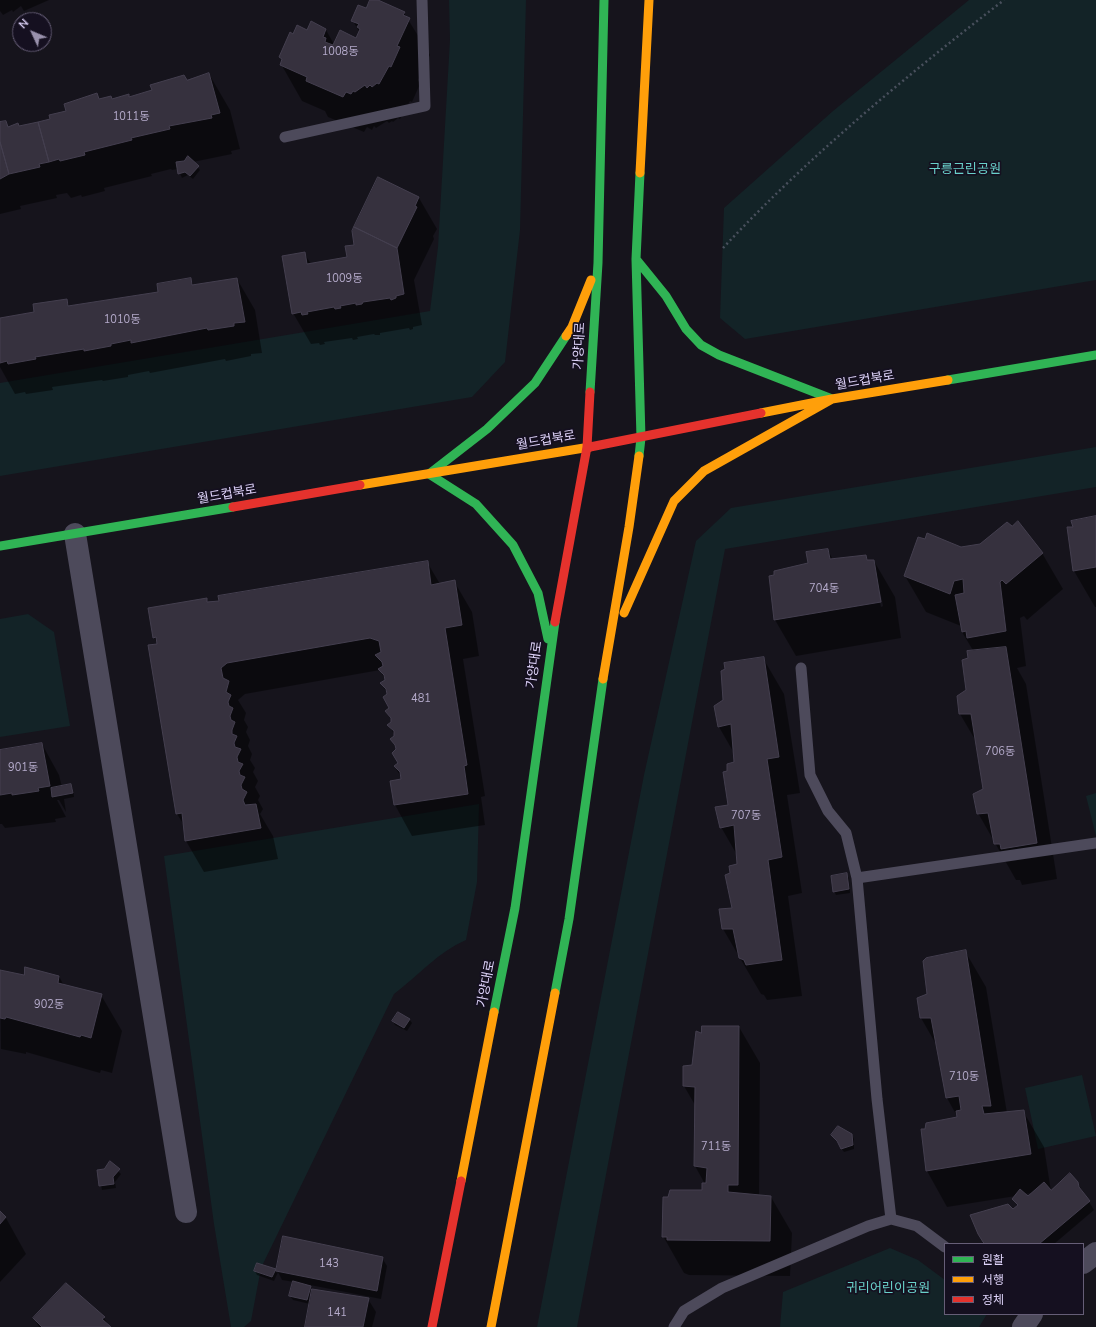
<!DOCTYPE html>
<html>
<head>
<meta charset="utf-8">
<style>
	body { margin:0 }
	#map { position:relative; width:1096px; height:1327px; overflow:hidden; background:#16141c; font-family:"Nunito Sans","Noto Sans KR",sans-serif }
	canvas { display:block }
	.legend { position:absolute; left:944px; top:1243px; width:140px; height:72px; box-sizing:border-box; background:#151020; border:1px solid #665e77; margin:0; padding:5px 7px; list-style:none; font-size:12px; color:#dfd4fa }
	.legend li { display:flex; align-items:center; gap:8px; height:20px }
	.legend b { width:20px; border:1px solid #665e77 }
	.north { position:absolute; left:12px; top:12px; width:40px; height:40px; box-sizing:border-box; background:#151020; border:1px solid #665e77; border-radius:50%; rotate:314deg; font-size:11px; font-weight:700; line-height:16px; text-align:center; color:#dfd4fa }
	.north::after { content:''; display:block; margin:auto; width:14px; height:18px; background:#9991ac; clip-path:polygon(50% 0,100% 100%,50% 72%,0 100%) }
</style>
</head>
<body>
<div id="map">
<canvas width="1096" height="1327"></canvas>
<ul class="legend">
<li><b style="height:5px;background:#30b455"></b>원활</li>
<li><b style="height:5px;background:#ff9f0a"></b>서행</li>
<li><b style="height:5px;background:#e5322d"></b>정체</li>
</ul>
<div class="north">N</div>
</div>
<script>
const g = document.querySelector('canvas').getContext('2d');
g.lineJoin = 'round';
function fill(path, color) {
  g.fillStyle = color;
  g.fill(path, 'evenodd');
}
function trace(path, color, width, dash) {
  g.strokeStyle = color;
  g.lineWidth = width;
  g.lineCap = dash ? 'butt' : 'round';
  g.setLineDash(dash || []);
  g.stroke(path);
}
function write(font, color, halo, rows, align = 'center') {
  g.font = font + ' "Nunito Sans","Noto Sans KR",sans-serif';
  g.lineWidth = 3.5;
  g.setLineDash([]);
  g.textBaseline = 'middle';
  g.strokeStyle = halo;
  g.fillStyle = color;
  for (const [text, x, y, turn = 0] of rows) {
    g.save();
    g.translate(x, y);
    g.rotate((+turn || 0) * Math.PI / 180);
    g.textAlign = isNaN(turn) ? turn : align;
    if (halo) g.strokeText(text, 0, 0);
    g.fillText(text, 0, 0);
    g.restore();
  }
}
const green = new Path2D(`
	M449,0H526L520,230L505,362L472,397L0,476V383L430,311L438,247L450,40Z
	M969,0H1096V280L745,339L720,318L724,208L833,111Z
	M1096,447V487L725,549L577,1327H537L644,775L696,541L731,508Z
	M28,614L54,632L70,726L0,737V619Z
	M1096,793V836L1086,796Z
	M479,804L477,882L466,940C438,952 418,976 394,994L261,1268L251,1321L244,1327H231L214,1224L164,856Z
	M1082,1075L1096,1136L1038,1149L1025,1088Z
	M890,1248L918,1260L945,1280V1314H987L979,1327H780L783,1292Z`);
const shadow = new Path2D(`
	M0,0H49L24,11L21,6L13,12L12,10L3,15L0,11Z
	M371,0H375L404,13L430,55L418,80L420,84L412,102L410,101L400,119L398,118L393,122L392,121L389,123L387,121L376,128L374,126L372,130L367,127L364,132L328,117L325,111L302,101L281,64L283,61L280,57L294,35L308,31L326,30L335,46L357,39L360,33L353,21L367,10Z
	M209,74L230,110L240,149L231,151L232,154L193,162L200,170L193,179L188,175L182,178L178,169L172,170L171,169L151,174L152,176L104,188L105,191L82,197L81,195L71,198L67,193L56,195L57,198L20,206L21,209L0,214V124L5,122L9,128L20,127L51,119L97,95L100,100H112L128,95L130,98Z
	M379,178L419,198L437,229L433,236L434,239L414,280L422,325L413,327V329L410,330L409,328L380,333V335H375L374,334L357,337L358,339L353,340L352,338L324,342L325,344L320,345L319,343L311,344L293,313L304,253L311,264L348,258L355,246Z
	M190,279L194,285L237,279L255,310L262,353L251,354V356L226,361L225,359L150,373L149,371L128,375V377L103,381L102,380L52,387L53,390L26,394L25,392L15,394L0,367V319L35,313L66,300L70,306L159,292Z
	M1096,517V607H1095L1074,571L1068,528H1074Z
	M961,548L1042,553L1063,589L1027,620L1024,616L1020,618L1026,666L1017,668L1026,684L1057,879L1022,885L1020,880H1016L978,813L984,790L977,743L960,714L967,691L969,658L974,652L962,632L961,626L926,612L905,576Z
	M828,550L833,560L866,556L868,561H874L895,597L901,638L796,656L775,620L770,577L809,564ZM878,592H880L883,606L881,607Z
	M427,562L440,584L454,581L472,612L479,656L463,659L485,796L481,797L485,825L412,836L395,805L392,782L402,780L401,777L395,767L399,763L397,749L391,739L395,736L389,725L393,722L386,711L390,709L388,694L381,683L386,681L380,670L245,694L238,700L246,713L244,720L248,727L246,732L250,740L248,746L252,754L250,760L255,768L253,772L258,781L255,787L260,796L258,800L263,809L260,814L273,836L278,859L204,872L186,841L184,825L177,814L158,645L154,637L206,599L209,603Z
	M763,658L784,694L800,793L787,795L802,893L788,896L802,996L767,1000L764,995L761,994L723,929L720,910L733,909L731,874L738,865L737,855L721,827L729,806L728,771L735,763L734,753L719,727L715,706L725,701Z
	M42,744L59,775L62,787L70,785L73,789L74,797L64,799L66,812L59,800H57L66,817L55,819L56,822L5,828L2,824H0V751Z
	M846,874L849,878L850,893L836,895L834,891Z
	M965,951L986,987L1007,1113L1023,1111L1044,1147L1051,1191L1077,1182L1094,1210L1054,1244H985L984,1243L1018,1206L1013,1199L1016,1196L947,1207L927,1171L958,1118L947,1098L937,1046L921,1018L928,995ZM1032,1193L1028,1197L1024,1194Z
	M0,971L24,977L59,976L64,986L101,995L122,1031L112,1073L101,1070L100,1073L26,1052V1054L1,1049Z
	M409,1019L412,1023L407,1031L395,1025L393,1021Z
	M739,1027L760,1063L759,1196L771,1197L792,1233L790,1276L689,1275L684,1273L663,1236L668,1198L703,1191L705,1184L695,1166V1105L684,1086L693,1066L702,1034Z
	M832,1135H852L854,1139V1149L844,1152Z
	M110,1163L121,1174L115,1182L116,1188L102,1190L98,1171L104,1170Z
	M0,1212L6,1218L26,1254L0,1282Z
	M283,1238L382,1258L387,1266L381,1299L310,1285L312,1290L368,1299L376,1312L372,1327H306L310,1304L293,1300L290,1296L294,1282L282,1280L278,1272L274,1281L257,1275L255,1271L275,1269L277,1273Z
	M34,1318H104L110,1327H39Z`);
const building = new Path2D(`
	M370,0H378L405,12L403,15L410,18L397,46L400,47L391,67L389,66L379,84L377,83L372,87L370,85L367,88L365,85L355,92L353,91L351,94L346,92L343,97L306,81L307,77L280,65L282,59L279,57L290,32L293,34L297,25L307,30L311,21L326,29L323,37L326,38L325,42L333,45L340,30L356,38L360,29L357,27L359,24L351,21L358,5L366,8Z
	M209,73L220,113L211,115L212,118L169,126L170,129L131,138L132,140L84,152L85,155L60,161L59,159L49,162L38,122L50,119L49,115L66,111L64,104L97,93L99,99L111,96L112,99L129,94V97L152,90L150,85L184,75L187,80Z
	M6,121L8,127L18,123L19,126L38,122L49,162L39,164L40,167L9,174L0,142V122Z
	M0,142L9,174L0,179Z
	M188,156L199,166L190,176L185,172L178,174L176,162L184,161Z
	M378,177L419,197L415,206L417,207L397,248L354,227Z
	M354,227L397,248L404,294L396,296V298L391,300L390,298L363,302L362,304L356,305V303L340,306L341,308L335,309L334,307L307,312L308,314L302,315L301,312L292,314L282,256L305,252L307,264L347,257L345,246L354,245L352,231Z
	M191,278L192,285L237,278L245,322L234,323V326L208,330L207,328L131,343V340L111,344V346L84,351V349L35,357L36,359L8,364L7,361L0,363V318L34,312L33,304L67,299L68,306L158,292L157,284Z
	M1096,516V567L1073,571L1067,527H1073L1071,521Z
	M1018,521L1043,553L1006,584L1002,580L1000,582L1006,631L967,638L966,631L962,632L955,595L964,593L963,579L954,581L950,594L904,576L918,537L925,539L927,533L961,547L980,544L1007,522L1012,526Z
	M828,549L830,559L866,555L867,560H874L881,602L774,620L769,576L774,575V571L808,563L806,552Z
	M428,561L431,585L455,580L462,625L445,628L467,765L464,766L468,794L394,805L390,781L401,779L400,772L394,766L398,763L392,753L396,749L395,745L390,739L394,736V731L387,725L391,722V718L385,711L389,708L383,697L387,694L386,689L380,683L385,680L384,675L378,669L383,666L382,662L375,655L381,652L379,641L370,638L227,663L221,668L223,678L229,681L226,692L231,695L228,702L229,706L233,708L230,716L231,720L235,722L232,730V734L237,736L234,743L235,747L241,749L237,757L238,762L243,764L239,771L240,775L245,777L241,785L242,789L247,792L243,800L245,805L256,804L261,828L185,841L182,813L176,814L148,645L157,644L156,637L153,638L148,608L207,598V602L219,601L218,596Z
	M1006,647L1037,843L1001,849L1000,844H994L988,813L977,814L973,794L983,789L971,714H959L957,696L966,690L962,660L968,658L967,651Z
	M764,657L779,757L767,759L782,857L768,860L782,960L746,965L744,960L739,958L733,929H722L719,909L732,908L725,875L730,873L729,866L737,864L734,825L720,828L715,807L728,805L723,772L727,771V764L734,762L731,724L718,727L714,706L723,700L721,671L725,669L724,663Z
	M42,743L50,786L38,788L39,791L12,795V793L0,795V750Z
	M71,784L73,793L52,797L51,788Z
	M847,873L849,889L833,892L831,876Z
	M966,950L991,1106H982L984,1114L1024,1110L1031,1154L926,1171L921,1129H925L926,1123L957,1117L956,1111L961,1110L959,1096L946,1098L931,1018H920L917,998L927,994L923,961L926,958Z
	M25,967L59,976L58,983L102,994L91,1038L81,1035L80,1037L6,1017L5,1019L0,1018V970L24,975Z
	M398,1012L410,1019L404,1028L392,1021Z
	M702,1026H739L738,1185H728V1192L771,1196L770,1241L667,1240V1237H662L663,1197H668L670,1190H702V1183H706L707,1168L694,1166L695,1087L683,1086V1066L692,1065L696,1031L701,1033Z
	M838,1126L852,1134L853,1145L841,1149L837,1141L831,1135Z
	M110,1161L120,1169L113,1177L114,1184L99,1186L97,1170L104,1169Z
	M1070,1173L1078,1182L1079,1187L1090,1201L1039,1244H985L983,1242L978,1234L970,1215L1008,1204L1013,1209L1018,1205L1012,1199L1020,1189L1028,1196L1044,1182L1051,1190Z
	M0,1211L6,1217L0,1224Z
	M283,1236L383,1257L377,1291L276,1271Z
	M257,1263L276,1269L272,1277L254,1271Z
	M293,1281L311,1286L307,1300L289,1296Z
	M66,1283L105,1317L102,1319L111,1327H42L33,1318Z
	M312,1289L369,1298L363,1327H305Z`);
const path = new Path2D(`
	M723,248C809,156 905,77 1004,0`);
const lane = new Path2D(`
	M285,137L425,106L422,0
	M801,668L810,775L828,811L846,833L857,878L877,1099L891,1219
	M857,878L1096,843
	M674,1327L684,1311L722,1288L868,1226L891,1219L917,1226L945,1247`);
const street = new Path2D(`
	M75,534L186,1212
	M1083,1263L1096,1253
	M1023,1327L1032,1314`);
const fast = new Path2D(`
	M636,259L666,296L686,329L701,345L719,355L832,399
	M948,380L1096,355
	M590,392L598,263L604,0
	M639,456L641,438L636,259L640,173
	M0,546L233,507
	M548,639L538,593L513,545L476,504L429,474L487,429L535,383L566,336
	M555,993L569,919L603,679
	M494,1012L515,908L555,622`);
const slow = new Path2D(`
	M640,173L649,0
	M566,336L572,327L591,280
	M761,413L832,399L948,380
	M360,485L590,447
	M624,613L674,501L704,471L832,399
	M603,679L629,527L639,456
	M461,1181L494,1012
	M491,1327L555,993`);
const jam = new Path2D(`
	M590,447L761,413
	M233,507L360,485
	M555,622L587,447L590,392
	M432,1327L461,1181`);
const numberNames = [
	["1008동",340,52],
	["1011동",131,117],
	["1009동",344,279],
	["1010동",122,320],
	["704동",824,589],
	["481",421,699],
	["706동",1000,752],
	["901동",23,768],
	["707동",746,816],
	["902동",49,1005],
	["710동",964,1077],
	["711동",716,1147],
	["143",329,1264],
	["141",337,1313]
];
const parkNames = [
	["구릉근린공원",965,170],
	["귀리어린이공원",888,1289]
];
const streetNames = [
	["가양대로",580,346,-87],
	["월드컵북로",865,381,-10],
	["월드컵북로",546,441,-10],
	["월드컵북로",227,495,-10],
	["가양대로",535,665,-82],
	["가양대로",487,984,-79]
];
fill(green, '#132327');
fill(shadow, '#0007');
fill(building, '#36313e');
trace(building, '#443f4f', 1);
trace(path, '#49505d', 2.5, [2, 3]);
trace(lane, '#4d4a5b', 11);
trace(street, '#4d4a5b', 22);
trace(fast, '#30b455', 9);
trace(slow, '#ff9f0a', 9);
trace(jam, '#e5322d', 9);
write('11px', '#b5abcb', null, numberNames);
write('13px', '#69d0ca', '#151020', parkNames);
write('13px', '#dfd4fa', '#151020', streetNames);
</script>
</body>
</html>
